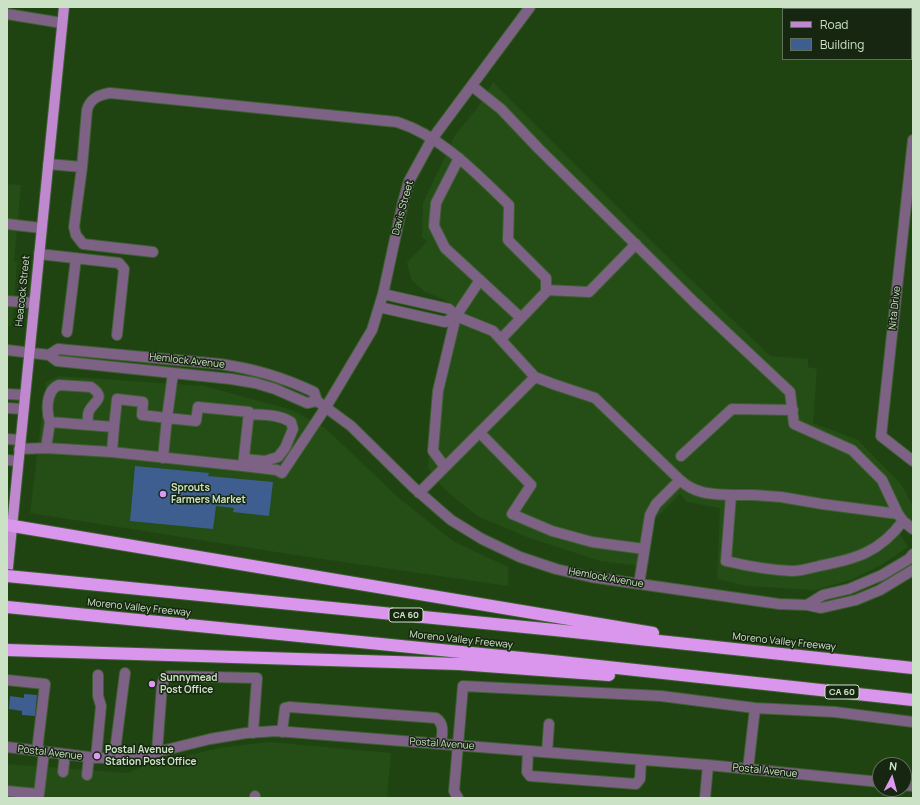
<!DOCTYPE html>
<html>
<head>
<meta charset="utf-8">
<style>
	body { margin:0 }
	#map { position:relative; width:920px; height:805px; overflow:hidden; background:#1f4412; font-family:Manrope,sans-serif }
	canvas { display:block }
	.frame { position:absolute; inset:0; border:8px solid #cce2c6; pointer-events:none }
	.legend { position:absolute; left:782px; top:8px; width:130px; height:52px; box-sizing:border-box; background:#162610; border:1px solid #5f7159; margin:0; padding:5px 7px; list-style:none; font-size:12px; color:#cce2c6 }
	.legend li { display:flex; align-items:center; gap:8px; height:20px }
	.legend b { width:20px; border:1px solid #5f7159 }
	.north { position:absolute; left:872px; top:757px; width:40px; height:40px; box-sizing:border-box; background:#162610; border:1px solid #5f7159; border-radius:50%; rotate:6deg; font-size:11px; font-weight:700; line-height:16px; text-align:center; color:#cce2c6 }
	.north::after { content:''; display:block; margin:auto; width:14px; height:18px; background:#de98f2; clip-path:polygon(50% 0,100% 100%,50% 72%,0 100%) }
</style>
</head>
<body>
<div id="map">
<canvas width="920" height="805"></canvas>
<div class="frame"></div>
<ul class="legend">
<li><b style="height:5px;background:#bf88cf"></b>Road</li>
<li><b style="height:11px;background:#3e5e90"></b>Building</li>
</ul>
<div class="north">N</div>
</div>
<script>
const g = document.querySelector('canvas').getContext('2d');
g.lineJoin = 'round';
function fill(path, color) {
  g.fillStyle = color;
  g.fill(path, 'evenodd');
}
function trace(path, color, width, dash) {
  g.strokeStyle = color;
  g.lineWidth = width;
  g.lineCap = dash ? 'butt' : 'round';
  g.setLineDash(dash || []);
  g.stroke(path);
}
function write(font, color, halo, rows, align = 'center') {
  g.font = font + ' Manrope,sans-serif';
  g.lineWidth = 3;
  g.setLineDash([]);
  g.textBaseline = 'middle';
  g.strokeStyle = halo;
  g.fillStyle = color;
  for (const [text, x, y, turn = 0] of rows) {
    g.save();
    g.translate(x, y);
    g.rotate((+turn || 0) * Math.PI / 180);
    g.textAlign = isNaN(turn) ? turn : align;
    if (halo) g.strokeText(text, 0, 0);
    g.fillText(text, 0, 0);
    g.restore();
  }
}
const built = new Path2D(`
	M493,82L650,240L770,356L808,359V367L817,369L813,423L858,440L901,484L913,506V519L900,534L908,547L883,564L851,580L815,590L747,586L717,579L720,508L687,502L680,494L654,520L648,567L600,561L527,537L477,516L443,488L428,468L432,412L455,308L443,299L425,292L411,279L407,262L428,241L422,238L423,203L442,163L455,135L475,111Z
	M7,184L21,185L14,261L17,262L13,314L11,325L7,328Z
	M59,376L204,386L292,410L325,428L400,499L453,541L508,567V586L295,555L30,513L46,382Z
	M269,742L391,753L387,798H7V764L128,773L143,766L219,748Z`);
const building = new Path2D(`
	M135,466L209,473L208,476L273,482L269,516L233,512L234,508L216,506L213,529L130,521Z
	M24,694L37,695L35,716L22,715V711L9,709L10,696L24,698Z`);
const minor = new Path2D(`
	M7,14L62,23
	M472,86L501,109L539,149L695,303L790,392L794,424L852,450L882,480L898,514L903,521L913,529
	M913,140L881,436L913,461
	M459,158L436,203L434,226L445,248L521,318
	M48,164L82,167L87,110C90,99 98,95 110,93L397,122C441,136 476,173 509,205L508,240L546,278V292L501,339
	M82,167L74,227L76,235L83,244L153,252
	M7,224L41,228
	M39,254L119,263L124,269L117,335
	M546,290L589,292L636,244
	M383,294L449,309L456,316L493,331L535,377
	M7,301L34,303
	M379,307L445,322L456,316
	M67,332L76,258
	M7,350L49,355L57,361L231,379L255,383L275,389L307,403L317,401
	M49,355L58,349L220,364C255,369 282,377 314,392L317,401L351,426L413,487L451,520L482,539L520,557L556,569L591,577L779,604L807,605L821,608L856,600L880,590L913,570
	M173,373L167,418L196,421L198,407L249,412L243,466L277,470L282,473L326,407L372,330L383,294L403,202L409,181L432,139L530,7
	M7,394L25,395
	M7,408L23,409
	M50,422C46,411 46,390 59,385L91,387C107,398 94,401 89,411C87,415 88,420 88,424
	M114,427L112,452L243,466
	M480,433L531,485L512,514L552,531L592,542L644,549
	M7,439L20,440
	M46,448L50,422L114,427L117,399L143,402L142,415L167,418L163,458
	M19,449L46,448L112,452
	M681,456L732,409L793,410
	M244,459L265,461L278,457L285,448L293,429L291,422C278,414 263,415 249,414
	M7,460L18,461
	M445,467L433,451L438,391L456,316L480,280
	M419,493L535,377L553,384L595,398L680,480
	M731,495H754L781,497L822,504L898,514
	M639,584L650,515L656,504L680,480C695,494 711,494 731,495L726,561C747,566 770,570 792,571C801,571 811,568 819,566C856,559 880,552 903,521
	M807,605L823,595L849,589L882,575L909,559L913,554
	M7,680L45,684L37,751
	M282,732L285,708L290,707L436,718C445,724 442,734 441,744
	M7,747L89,757L119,759L145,755L210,739L246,733L276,731L708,765L880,782
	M528,751L527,772L530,776L636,784L640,779L641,760
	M157,752L162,685L164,679L169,676L257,678L253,733
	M547,752L549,724
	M96,758L101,706L98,696V675
	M114,759L125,673
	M748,769L755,708L835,712L913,722
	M63,772L65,754
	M87,775L89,757
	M904,785L913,786
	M7,791L39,794L44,752
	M255,798V796
	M458,798L454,791L463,686L661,696L755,708
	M705,798L708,765`);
const major = new Path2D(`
	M7,577L64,7`);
const highway = new Path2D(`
	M7,525L653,633
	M38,579L555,630L913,668
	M7,607L552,661L913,700
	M7,650L459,664L609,675`);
const highwayBridge = new Path2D(`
	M7,576L38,579`);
const markers = [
	[163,494,4,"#de98f2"],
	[152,684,4,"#de98f2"],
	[97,756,4,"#de98f2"]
];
const shields = [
	[406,615,34],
	[842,692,34]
];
const shieldNames = [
	["CA 60",406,615],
	["CA 60",842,692]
];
const streetNames = [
	["Davis Street",403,208,-75],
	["Heacock Street",23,291,-84],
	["Nita Drive",895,308,-84],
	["Hemlock Avenue",187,361,6],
	["Hemlock Avenue",606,578,10],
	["Moreno Valley Freeway",139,608,6],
	["Moreno Valley Freeway",461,640,6],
	["Moreno Valley Freeway",784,642,6],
	["Postal Avenue",442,744,4],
	["Postal Avenue",50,753,7],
	["Postal Avenue",765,771,6]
];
const poiNames = [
	["Sprouts",171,488],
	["Farmers Market",171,500],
	["Sunnymead",160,678],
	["Post Office",160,690],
	["Postal Avenue",105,750],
	["Station Post Office",105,762]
];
fill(built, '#244e15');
fill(building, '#3e5e90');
trace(minor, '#3e6032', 12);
trace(major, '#3e6032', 12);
trace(highway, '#3e6032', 14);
trace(minor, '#7d6285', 10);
trace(major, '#bf88cf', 10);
trace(highway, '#d996ec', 12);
trace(highwayBridge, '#3e6032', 14, []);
trace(highwayBridge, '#d996ec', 12);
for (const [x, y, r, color] of markers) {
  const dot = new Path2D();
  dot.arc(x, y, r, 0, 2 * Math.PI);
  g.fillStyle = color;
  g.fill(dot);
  trace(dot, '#162610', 1.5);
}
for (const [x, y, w] of shields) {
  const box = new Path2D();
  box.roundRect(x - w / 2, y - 7, w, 14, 3);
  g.fillStyle = '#162610';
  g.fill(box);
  trace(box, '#cce2c6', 1);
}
write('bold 9px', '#cce2c6', null, shieldNames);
write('10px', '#cce2c6', '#162610', streetNames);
write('bold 10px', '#cce2c6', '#162610', poiNames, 'left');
</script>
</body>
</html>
